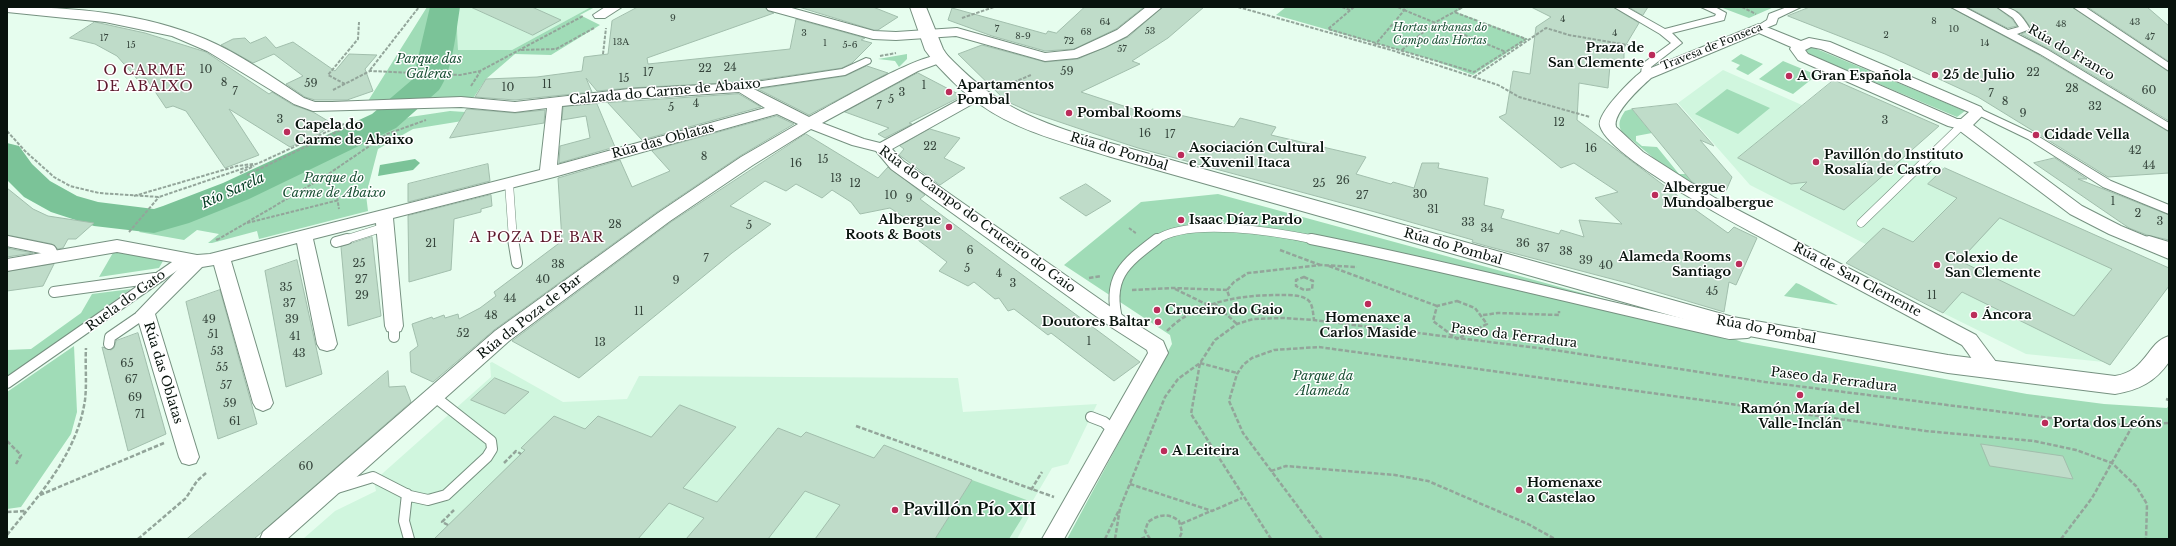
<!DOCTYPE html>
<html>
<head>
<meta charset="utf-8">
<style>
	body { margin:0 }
	#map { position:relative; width:2176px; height:546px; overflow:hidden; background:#e6fdee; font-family:"Libre Baskerville",serif }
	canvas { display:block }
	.frame { position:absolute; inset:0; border:8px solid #08130d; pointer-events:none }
</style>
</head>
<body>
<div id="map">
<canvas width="2176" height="546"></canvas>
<div class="frame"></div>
</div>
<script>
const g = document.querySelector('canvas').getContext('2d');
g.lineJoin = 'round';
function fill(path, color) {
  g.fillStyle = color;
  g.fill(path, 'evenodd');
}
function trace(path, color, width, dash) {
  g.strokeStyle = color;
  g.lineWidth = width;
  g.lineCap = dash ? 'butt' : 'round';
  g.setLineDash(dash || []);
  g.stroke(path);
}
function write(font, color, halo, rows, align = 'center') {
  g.font = font + ' "Libre Baskerville",serif';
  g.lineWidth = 3;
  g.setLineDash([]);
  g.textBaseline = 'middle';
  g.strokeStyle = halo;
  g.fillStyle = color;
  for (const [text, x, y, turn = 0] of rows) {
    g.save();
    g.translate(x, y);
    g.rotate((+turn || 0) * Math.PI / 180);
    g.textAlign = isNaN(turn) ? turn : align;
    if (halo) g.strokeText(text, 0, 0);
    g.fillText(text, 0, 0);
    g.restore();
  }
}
const built = new Path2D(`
	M456,7H591L512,50H458Z
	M1723,70L2169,268V286L2110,365L2104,362L2026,354L1943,313L1928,276L1750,185L1678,103Z
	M492,362L563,402L627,399L639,376L958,378L963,412L1097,404L1068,464L1052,468L1032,502L1036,504L1017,539H303L335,511L376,491L374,481L491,377L490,363Z`);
const green = new Path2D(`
	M427,7H456L458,50H512L591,7H595L580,15L600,25L551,55L515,54L486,79L474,97L368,101Z
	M1286,7H1465L1456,12L1528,39L1473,75L1430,59L1276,15Z
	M1720,7H1774L1749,18Z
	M1812,47L1965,111L1957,117L1806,53L1805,51Z
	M907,54V59L899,67L895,61L878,59Z
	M1741,54L1763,64L1748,75L1736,69L1740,65L1731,61Z
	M1783,61L1817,75L1793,94L1759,79Z
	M1727,89L1770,108L1738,134L1695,114Z
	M1632,109L1652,133L1636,136V141L1642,146L1657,147L1679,174H1686L1698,190L1667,169L1622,132C1617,124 1620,119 1625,111Z
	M450,111L480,113L487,117L413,129L378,149L366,195L368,211L259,239L257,231L212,243H208L219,234L197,230L184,240L139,232L146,224L179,222L216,206L386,126L410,117Z
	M1218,194L1685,321L1742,342L2027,394L2104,404L2167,408L2169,405V539H1067L1172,344L1170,335L1064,265L1141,202Z
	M114,251L163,261L159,268L99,277Z
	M1796,283L1799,284L1838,305L1784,296Z
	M131,289L16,372L7,378V350L31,349L81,313L92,294Z
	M74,346L77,412L71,434L21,507L7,509V392Z
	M972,480L1032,502L1009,539H935Z`);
const water = new Path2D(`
	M415,159L420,163L413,170L378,176L380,165Z`);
const river = new Path2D(`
	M430,7H460C456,31 453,70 439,90L396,128L249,199L189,223L154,233L94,226L51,212L24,197L7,180V143L19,146L32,164L50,181L77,196L98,202L154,209L163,206L223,183L372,114L413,79Z`);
const building = new Path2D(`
	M471,7H532L561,20L533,35Z
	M638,7H765L768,11L774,13L647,58L648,64L790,49L796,19L865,38L861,40L872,43L852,63L842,68L744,82L629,88L597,91L586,78L592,92L515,100L475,97L486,79L537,77L582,71L584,57L608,54L612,21Z
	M799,7H873L898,17L878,30H874Z
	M1085,7H1144L1116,29L1074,49L1045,51L992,36L948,20L952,8L1046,34L1048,31L1056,33Z
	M1163,7H1204L1168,38L1132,61L1140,64L1081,92L1148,114L1152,109L1234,127L1240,118L1276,127L1271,135L1366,157L1356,174L1391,184L1393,182L1414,188L1422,163H1439L1438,168L1488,178L1484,205L1504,210L1501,218L1559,234L1561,230L1584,237L1579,220L1622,224L1595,198L1618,192L1574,163L1561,168L1499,117L1506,114L1513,71L1530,74L1536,27L1551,17L1531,7H1613L1639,23L1624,48V67L1610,65L1608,88L1579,83L1577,120L1678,196H1676L1728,233L1734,227L1757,238L1736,285L1729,282L1724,312L1627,283L1490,247L1472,242L1473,240L1375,212L1138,148L1089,132L1030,112L1006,101L958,54L982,45L1045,62L1078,59L1128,37Z
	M1629,7H1648L1643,15Z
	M1810,7H1950L2039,55L2169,132V173L2108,177L1978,97L1885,54L1788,16Z
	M1967,7H1996L2012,19L2017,26L2008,28Z
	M2009,7H2072L2169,72V121L2049,49L2021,34L2031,30V28L2021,14Z
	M2088,7H2147L2169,26V61Z
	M95,22L145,33L206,52L269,94L272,92L293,105L313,112L328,121L325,122L331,126L317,135L290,147L229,109L259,155L225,168L186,111L173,106L166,108L146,78L138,80L117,56L95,44L70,38Z
	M266,37L276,48L293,42L335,71L349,54L377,55L365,69L373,91L347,100H315L305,97L286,84L303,76L274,54L253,63L221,45L233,39L245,38L250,43Z
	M867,66L888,73L809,115L758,89L845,76Z
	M918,73L962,96L909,123L912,124L885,138L878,134L889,128L845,112Z
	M1834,80L1939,126L1844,210L1800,189L1807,182L1791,184L1738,158Z
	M739,94L761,107L642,140L608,103Z
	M597,104L615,147L559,163L560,146L590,138L586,116L562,120L563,107Z
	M1677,104L1714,146L1700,140L1732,177L1726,191L1709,192L1692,182L1632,109Z
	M467,109L515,113L545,110L544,123L450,138Z
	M777,116L794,124L740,156L657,212L494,330L433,382L411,372L410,352L418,346L412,324L432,317L433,319L444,315L445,318L458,314L459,319L480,308L496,296L494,292L562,241L558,178L620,160L632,187L670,171L652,151Z
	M930,129L960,138L944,158L965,168L940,185L899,155L904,149L900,146Z
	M806,134L878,178L888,167L925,195L920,199L1140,362L1114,381L1051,333L1048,335L1014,309L1008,311L999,298L995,299L974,282L968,286L939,271L947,262L914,237L925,231L890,208L860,214L851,202L832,190L822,198L796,184L786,191L765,181L730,206L771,224L732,253L579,378L512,341L671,222Z
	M2055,158L2087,179H2078L2169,215V240L2147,235L2129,228L2034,163Z
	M488,164L490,181L408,202V184Z
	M1945,168L2169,268V286L2110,365L1962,292L1943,313L1846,263L1883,228L1913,242L1957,198L1928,184ZM2000,218L2112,269L2074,316L1960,261Z
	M1086,184L1111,201L1086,216L1060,198Z
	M7,188L33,209L48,216L94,223L76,239H68L63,248L58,249L52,244L7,235Z
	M491,195L492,206L481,209V212L454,219L451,270L409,282L408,216Z
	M372,237L381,316L348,326L341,247Z
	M7,248L33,253L7,257Z
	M297,260L322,374L286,387L265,271Z
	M54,264L43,286L7,291V272Z
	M220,290L257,424L218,439L186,302Z
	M138,333L166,434L128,451L102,347L111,350L114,348L116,341Z
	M388,371L389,387L405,386L411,402L254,539H187Z
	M495,378L529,392L505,414L471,400Z
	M680,405L736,427L683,488L717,502L778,428L801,437L806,432L874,458L884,445L972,480L935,539H815L840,505L805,491L768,539H686L704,518L669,503L638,539H434L525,450L521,448L554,416L585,429L598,416L651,437Z
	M1981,444L2063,456L2073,479L1990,466Z`);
const pathFar1 = new Path2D(`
	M1238,7L1391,50L1498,85L1519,97L1590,117
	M1342,7L1350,10
	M1354,7L1328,29L1474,72L1526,39L1454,12L1463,7
	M1398,7L1404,10
	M1742,7L1756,14
	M1404,10L1506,52
	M962,18L994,7
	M1374,46L1407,7
	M521,50L556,49L594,28
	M1402,50L1434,23L1454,12
	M603,54L606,28
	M880,56L896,53
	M370,70L419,7
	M1474,77L1546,28L1569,35L1645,48
	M345,84L328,75L358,39L359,22
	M471,86L480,72
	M1000,88L1031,75
	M333,90L370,71L460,75L480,71L583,16
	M7,131L25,151L54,177L70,186L99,193L159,197L259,163L346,123
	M240,173L254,166
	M247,175L357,122
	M324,177L336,191L339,209
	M134,196L237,166L253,164
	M247,223L339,200
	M1129,228L1137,234
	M129,232L159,197
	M217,240L324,177L387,134L426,120`);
const path = new Path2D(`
	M216,240L218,239
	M1280,250L1320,265
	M1329,266L1437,306
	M1304,277L1313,281L1312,289L1304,290L1296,286V280Z
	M1089,278L1101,276
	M1175,289L1208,305
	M1132,290L1173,288L1227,290
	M1229,296L1227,290L1234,282L1248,273L1321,265L1357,267
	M1457,301L1475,308L1487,324L1457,339L1433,321L1437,306Z
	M1214,303L1237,324
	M1483,315L1498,313L1559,315V311
	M1167,331C1195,302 1240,295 1278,295C1287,295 1300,294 1308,300C1313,304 1313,314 1314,320
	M1200,363L1237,373
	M2166,399L2169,400
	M856,426L1054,497
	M7,441L21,455L16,464
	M504,463L516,451L521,454
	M1271,471L1286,466L1395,475L1428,481L1528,524L1555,539
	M1130,484L1212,511L1242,498
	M1031,490L1042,472
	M40,495L164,443
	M7,512L26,511
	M1181,524L1211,511
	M448,525L442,522L454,510
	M7,535C40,494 77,454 85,400C87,383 85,365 86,348
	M138,539L186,498L197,481L206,473
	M1105,539L1119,510
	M1115,539L1120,508L1165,397L1178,379L1200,363
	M1141,539L1148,536
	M1150,539L1145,531L1148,522C1159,514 1169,513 1179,521L1182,532L1179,539
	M1271,539L1191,414L1200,363L1215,340L1237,324L1253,319L1283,318L1314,320L1554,350L1765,382L2082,422L2133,425L2169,423
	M1322,539L1243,433L1229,401L1237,374L1243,365L1252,358L1274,350L1319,347L1926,431L2034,441L2076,450L2112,463L2136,486L2147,504L2146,539
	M2061,539L2092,498L2133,425`);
const serviceFar1 = new Path2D(`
	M509,183L513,240
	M1861,223L1962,125
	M344,240L385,227
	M1156,240C1189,217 1277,232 1316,240`);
const service = new Path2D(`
	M513,239L517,263
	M1311,239C1451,267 1590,303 1730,334L1747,333
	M7,241L51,250L54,256
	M336,242L347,239
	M54,292L155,278
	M1118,322C1106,278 1124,264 1157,239
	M394,326V337
	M109,344L110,337L145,313
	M7,383L185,259
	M1091,417L1104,422L1113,430
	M337,488L373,477L410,496L428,500L446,495L487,457L492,449L491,441L435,397
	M407,494L404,521L409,539`);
const pedestrian = new Path2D(`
	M1614,7H1626L1665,29L1715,16L1716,14L1701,7H1715L1726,13L1724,20L1672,33L1682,43L1651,67V75L1646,78L1641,75L1642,64L1671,43L1660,34Z
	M1787,7H1801L1778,18L1776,24L1759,31L1754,28L1767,20L1769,14Z
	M1951,7H1964L2008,30L2019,27L2013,18L1997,7C2015,7 2021,14 2030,29L2017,34L2048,50L2169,123V131L2040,54Z
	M2073,7H2085L2169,63V71Z
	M866,58L870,59L871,61L870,63L845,75L742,90L737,87L742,84L842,69Z
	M1976,107L2036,135L2111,181L2169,205V214L2103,187L2028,139L1972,112L1970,110Z
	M2149,236L2169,242V250L2145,243L2143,240L2145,237Z`);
const minor = new Path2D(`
	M7,7C73,7 143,13 205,39C240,54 272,77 304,98L315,102H332L461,97L515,102L629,89L742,83L809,117C832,105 924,50 945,55L947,58L945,61L918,71L822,123L864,139L880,143L975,91H985L988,94L985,97L892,149L903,161L1125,317L1163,341L1168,353L1064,539H1042L1148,353L1147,350L1111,327L891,169L876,151L852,145L811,129L753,165L670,221L509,341L287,539H260L263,532L495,331L658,213L741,157L798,124L777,114L554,177L393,218L403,326L401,331L394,333L387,331L385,326L376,223L313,239L337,344L334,349L327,351L320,349L317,344L297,243L231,261L273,403L270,408L263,411L256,408L253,403L214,265L202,267L155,314L199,457L196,463L189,465L182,463L179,457L136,313L183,264L117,252L7,271V259L117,240L197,255L210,254L540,170L547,108L515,112L461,107L313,111L294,104L207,51L172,36L105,22L7,12ZM739,92L765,108L557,165L562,106L629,99Z
	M605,7H622L605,18H595L593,15Z
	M766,7H788L874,31L896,32L957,28L1045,53L1074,50L1117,30L1146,7H1162L1127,36L1105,47L1077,58L1045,61L956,36L896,40L873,39L768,10Z
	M1759,24L1801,41L1809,38L1830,42L1981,107L1985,113L1973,125L2082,206L2121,226L2169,246V259L2109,234L2070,214L1956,128L1948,126L1798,60L1790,49L1791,47L1759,33L1651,78C1641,87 1612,113 1616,127L1643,152L1715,198L1976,335L2002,370L1999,375C1982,380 1972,357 1962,345C1914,319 1866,293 1818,268C1779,246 1611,163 1600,126C1596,114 1632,79 1641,72ZM1811,47L1821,49L1969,112L1961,119H1957L1808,54L1805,50Z`);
const tertiary = new Path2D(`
	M940,53L946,54C989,99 1020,115 1078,134L1733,317L1948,355L2115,376C2147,371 2147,342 2169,336V362C2155,382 2139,390 2115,394L1948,373L1733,333L1111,157C1067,143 1019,132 981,105C963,93 948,77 934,62L931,58L934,54Z`);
const secondary = new Path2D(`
	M910,7H926L943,49L949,58L946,62L940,63L934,62L925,50Z`);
const markers = [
	[1652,55,4,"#bb2c5a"],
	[1935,75,4,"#bb2c5a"],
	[1789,76,4,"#bb2c5a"],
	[949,92,4,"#bb2c5a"],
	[1069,113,4,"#bb2c5a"],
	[287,132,4,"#bb2c5a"],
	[2036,135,4,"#bb2c5a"],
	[1181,155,4,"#bb2c5a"],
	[1816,162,4,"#bb2c5a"],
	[1655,195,4,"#bb2c5a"],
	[1181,220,4,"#bb2c5a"],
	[949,227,4,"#bb2c5a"],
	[1739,264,4,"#bb2c5a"],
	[1937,265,4,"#bb2c5a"],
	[1368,304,4,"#bb2c5a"],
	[1157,310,4,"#bb2c5a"],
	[1974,315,4,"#bb2c5a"],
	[1158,322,4,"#bb2c5a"],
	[1800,395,4,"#bb2c5a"],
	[2045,423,4,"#bb2c5a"],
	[1164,451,4,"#bb2c5a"],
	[1519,490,4,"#bb2c5a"],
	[895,510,4,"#bb2c5a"]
];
const farNumbernames = [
	["9",673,18],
	["4",1563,19],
	["8",1934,21],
	["64",1105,22],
	["43",2135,22],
	["48",2061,24],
	["7",997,29],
	["10",1954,29],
	["53",1150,31],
	["68",1086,32],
	["3",804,33],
	["4",1615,33],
	["2",1886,35],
	["8-9",1023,36],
	["47",2150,37],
	["17",104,38],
	["72",1069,41],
	["13A",621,42],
	["1",825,43],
	["14",1985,43],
	["15",131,45],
	["5-6",850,45],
	["57",1122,49]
];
const farParknames = [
	["Hortas urbanas do",1440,28],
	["Campo das Hortas",1440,41]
];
const farStreetnames = [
	["Travesa de Fonseca",1712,47,-22]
];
const numberNames = [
	["24",730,68],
	["22",705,69],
	["10",206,70],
	["59",1067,72],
	["17",648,73],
	["22",2033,73],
	["15",624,79],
	["8",224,83],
	["59",311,84],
	["11",547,85],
	["1",924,86],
	["10",508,88],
	["28",2072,89],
	["60",2149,91],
	["7",235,92],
	["3",902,93],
	["7",1991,94],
	["5",891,100],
	["8",2005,102],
	["4",696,104],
	["7",879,106],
	["32",2095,107],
	["5",671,108],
	["9",2023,114],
	["3",280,120],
	["3",1885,121],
	["12",1559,123],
	["16",1145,134],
	["17",1170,135],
	["22",930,147],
	["16",1591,149],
	["42",2135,151],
	["8",704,157],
	["15",823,160],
	["16",796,164],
	["44",2149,166],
	["13",836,179],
	["26",1343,181],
	["12",855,184],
	["25",1319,184],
	["30",1420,195],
	["10",891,196],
	["27",1362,196],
	["9",909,199],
	["1",2113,202],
	["31",1433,210],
	["2",2138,214],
	["3",2160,222],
	["33",1468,223],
	["28",615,225],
	["5",749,226],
	["34",1487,229],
	["21",431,244],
	["36",1523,244],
	["37",1543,249],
	["6",970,251],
	["38",1566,252],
	["7",706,259],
	["39",1586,261],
	["25",359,264],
	["38",558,265],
	["40",1606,266],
	["5",967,269],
	["4",999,274],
	["27",361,280],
	["40",543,280],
	["9",676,281],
	["3",1013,284],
	["35",286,288],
	["45",1712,292],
	["29",362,296],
	["11",1932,296],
	["44",510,299],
	["37",289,304],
	["11",639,312],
	["48",491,316],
	["49",209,320],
	["39",292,320],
	["52",463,334],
	["51",213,335],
	["41",295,337],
	["1",1089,342],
	["13",600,343],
	["53",217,352],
	["43",299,354],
	["65",127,364],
	["55",222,368],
	["67",131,380],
	["57",226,386],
	["69",135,398],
	["59",230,404],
	["71",140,415],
	["61",235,422],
	["60",306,467]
];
const poiNames = [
	["Praza de",1644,48,"right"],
	["San Clemente",1644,63,"right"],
	["25 de Julio",1943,75],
	["A Gran Española",1797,76],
	["Apartamentos",957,85],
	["Pombal",957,100],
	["Pombal Rooms",1077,113],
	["Capela do",295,125],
	["Carme de Abaixo",295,140],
	["Cidade Vella",2044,135],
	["Asociación Cultural",1189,148],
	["e Xuvenil Itaca",1189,163],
	["Pavillón do Instituto",1824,155],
	["Rosalía de Castro",1824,170],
	["Albergue",1663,188],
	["Mundoalbergue",1663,203],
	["Albergue",941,220,"right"],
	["Roots & Boots",941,235,"right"],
	["Isaac Díaz Pardo",1189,220],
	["Alameda Rooms",1731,257,"right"],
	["Santiago",1731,272,"right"],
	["Colexio de",1945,258],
	["San Clemente",1945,273],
	["Cruceiro do Gaio",1165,310],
	["Áncora",1982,315],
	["Homenaxe a",1368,318,"center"],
	["Carlos Maside",1368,333,"center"],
	["Doutores Baltar",1150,322,"right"],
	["Ramón María del",1800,409,"center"],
	["Valle-Inclán",1800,424,"center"],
	["Porta dos Leóns",2053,423],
	["A Leiteira",1172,451],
	["Homenaxe",1527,483],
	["a Castelao",1527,498]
];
const streetNames = [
	["Rúa do Franco",2071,53,30],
	["Calzada do Carme de Abaixo",665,92,-5],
	["Rúa das Oblatas",663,141,-15],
	["Rúa do Pombal",1119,152,17],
	["Rúa do Campo do Cruceiro do Gaio",977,220,36],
	["Rúa do Pombal",1453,247,16],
	["Rúa de San Clemente",1857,280,28],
	["Ruela do Gato",126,301,-36],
	["Rúa da Poza de Bar",530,317,-38],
	["Rúa do Pombal",1766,330,11],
	["Paseo da Ferradura",1514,336,7],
	["Rúa das Oblatas",163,373,73],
	["Paseo da Ferradura",1834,380,7]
];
const parkNames = [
	["Parque das",429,59],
	["Galeras",429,74],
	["Parque do",334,178],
	["Carme de Abaixo",334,193],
	["Parque da",1323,376],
	["Alameda",1323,391]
];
const neighbourhoodNames = [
	["O CARME",145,71],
	["DE ABAIXO",145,87],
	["A POZA DE BAR",537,238]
];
const waterNames = [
	["Río Sarela",233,191,-24]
];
const nearPoinames = [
	["Pavillón Pío XII",903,510]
];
fill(built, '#d0f6de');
fill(green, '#a0dcb7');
fill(water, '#7bc398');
fill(river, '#7bc398');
fill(building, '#bfdcc9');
trace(building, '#a1beac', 1);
trace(serviceFar1, '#769180', 9);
trace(service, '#769180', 12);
trace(pedestrian, '#769180', 2);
trace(minor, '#769180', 2);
trace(tertiary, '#769180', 2);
trace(secondary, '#769180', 2);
trace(pathFar1, '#93a59a', 2, [3.5, 1.5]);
trace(path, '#93a59a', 2.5, [4.5, 2]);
trace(serviceFar1, '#fff', 8);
trace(service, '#fff', 10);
fill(pedestrian, '#fff');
fill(minor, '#fff');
fill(tertiary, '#fff');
fill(secondary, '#fff');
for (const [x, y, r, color] of markers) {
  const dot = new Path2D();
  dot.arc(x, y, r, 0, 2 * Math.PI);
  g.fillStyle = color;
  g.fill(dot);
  trace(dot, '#fff', 1.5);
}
write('9px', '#36453c', null, farNumbernames);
write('italic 11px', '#1a5135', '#fff', farParknames);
write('11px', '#08130d', '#fff', farStreetnames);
write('11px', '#36453c', null, numberNames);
write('bold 13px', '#08130d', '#fff', poiNames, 'left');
write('13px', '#08130d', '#fff', streetNames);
write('italic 13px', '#1a5135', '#fff', parkNames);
g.letterSpacing = '1px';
write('14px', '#5e1a2d', '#fff', neighbourhoodNames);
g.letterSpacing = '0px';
write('italic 14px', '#003b20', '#fff', waterNames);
write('bold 16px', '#08130d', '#fff', nearPoinames, 'left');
</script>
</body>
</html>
